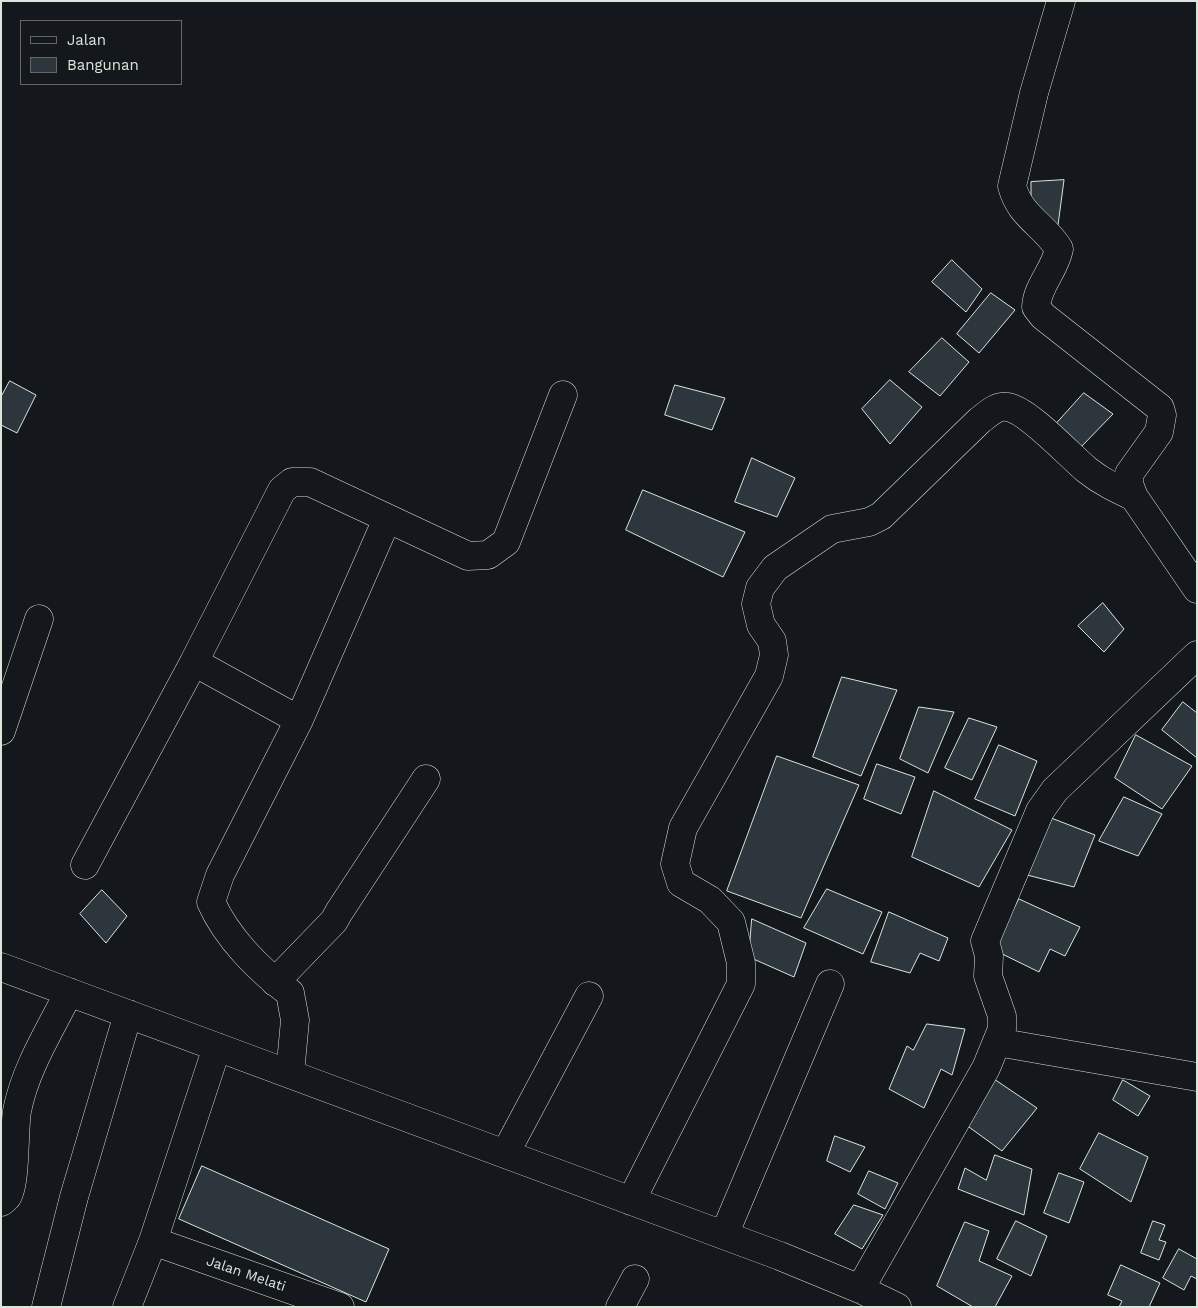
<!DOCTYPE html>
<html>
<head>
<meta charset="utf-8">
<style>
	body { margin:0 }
	#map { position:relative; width:1198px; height:1308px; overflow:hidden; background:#14181c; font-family:"Work Sans",sans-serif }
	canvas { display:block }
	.frame { position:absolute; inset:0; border:2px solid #d8e6dc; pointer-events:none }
	.legend { position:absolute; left:20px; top:20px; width:162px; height:65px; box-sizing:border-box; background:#14181c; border:1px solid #626a69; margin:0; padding:6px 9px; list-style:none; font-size:15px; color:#d8e6dc }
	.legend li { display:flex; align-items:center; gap:10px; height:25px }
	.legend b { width:25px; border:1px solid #626a69 }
</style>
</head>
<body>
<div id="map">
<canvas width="1198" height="1308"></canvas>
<div class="frame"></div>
<ul class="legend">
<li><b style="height:6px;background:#14181c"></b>Jalan</li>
<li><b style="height:14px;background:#2c363c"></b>Bangunan</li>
</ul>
</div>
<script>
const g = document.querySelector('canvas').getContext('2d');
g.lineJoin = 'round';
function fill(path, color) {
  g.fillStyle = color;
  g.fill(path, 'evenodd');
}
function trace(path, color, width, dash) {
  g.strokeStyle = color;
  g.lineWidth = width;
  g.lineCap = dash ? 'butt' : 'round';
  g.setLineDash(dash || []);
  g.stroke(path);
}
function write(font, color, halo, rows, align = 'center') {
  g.font = font + ' "Work Sans",sans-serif';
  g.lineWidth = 4;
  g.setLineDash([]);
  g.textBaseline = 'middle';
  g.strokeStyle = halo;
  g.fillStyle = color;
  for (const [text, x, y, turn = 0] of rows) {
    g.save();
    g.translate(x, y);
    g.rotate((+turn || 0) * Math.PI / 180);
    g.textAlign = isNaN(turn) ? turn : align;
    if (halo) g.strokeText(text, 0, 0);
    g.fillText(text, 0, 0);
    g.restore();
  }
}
const building = new Path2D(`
	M1064,180L1058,225L1031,210V182Z
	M952,260L982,289L966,312L932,282Z
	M991,293L1015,310L979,353L957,334Z
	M942,338L969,362L940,396L909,372Z
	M890,380L922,407L890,444L862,409Z
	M10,381L36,395L17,433L1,425V397Z
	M675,385L725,398L712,430L665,415Z
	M1084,393L1113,414L1080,448L1057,423Z
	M752,458L795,478L777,517L735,502Z
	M643,490L745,532L723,577L626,530Z
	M1103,603L1124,629L1104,652L1078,626Z
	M842,677L897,690L861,776L813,757Z
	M1183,702L1197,713V758L1162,730Z
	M919,707L954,712L928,773L900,759Z
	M969,718L997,727L972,780L945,768Z
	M1136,735L1192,766L1162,809L1115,778Z
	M999,745L1037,761L1015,816L975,799Z
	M777,756L859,785L801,918L727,891Z
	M877,764L915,777L901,814L864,799Z
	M934,791L1012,830L979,887L912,857Z
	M1124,797L1162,814L1138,856L1099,841Z
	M1046,816L1095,835L1074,887L1027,875Z
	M827,889L882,912L863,954L804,928Z
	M102,890L127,916L106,943L80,914Z
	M1019,899L1080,927L1065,956L1050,949L1039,972L994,950Z
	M889,912L948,938L939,961L920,953L910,973L871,962Z
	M752,919L806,943L794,977L749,957Z
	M927,1024L965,1029L952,1075L941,1069L924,1108L889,1089L907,1046L913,1050Z
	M991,1077L1037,1108L1002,1151L962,1122Z
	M1123,1080L1150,1096L1138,1116L1113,1100Z
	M1099,1133L1148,1157L1131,1202L1080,1169Z
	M835,1136L865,1147L850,1172L827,1161Z
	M995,1155L1032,1169L1024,1215L958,1189L965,1168L986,1180Z
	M202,1166L389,1249L366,1302L179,1219Z
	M869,1171L898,1183L885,1209L858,1194Z
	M1059,1173L1084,1182L1069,1223L1044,1213Z
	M854,1205L883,1215L862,1249L835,1234Z
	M1016,1221L1047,1236L1031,1276L997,1259Z
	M1153,1221L1165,1225L1159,1240L1166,1242L1159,1260L1141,1253Z
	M965,1222L989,1231L979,1261L1012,1276L995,1307H973L937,1286Z
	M1179,1249L1197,1259V1279L1191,1276L1184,1290L1163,1278Z
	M1121,1265L1160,1283L1149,1307H1119L1122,1301L1108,1295Z`);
const minor = new Path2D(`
	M1061,1L1034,93L1012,186C1020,217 1044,224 1059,249C1055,270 1037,286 1036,307L1043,316L1160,408L1162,415L1159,432L1129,474V484L1134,497L1197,589
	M194,662L282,490L292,482H310L468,556L488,555L506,542L563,395
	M1,731L39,619
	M85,865L194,662L299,720
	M1,967L780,1256L860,1289L897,1307
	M275,982L334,921L339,912L426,779
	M997,1042L1197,1077
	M290,1074L295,1020L290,993C259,970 227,938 211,902L220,875L299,720L387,519
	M505,1154L589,996
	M631,1201L741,984V963L731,922L710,900L681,883L675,864L683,828L769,676L774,655L772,641L761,625L756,604L760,588L775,568L832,529L869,522L881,516L980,420C988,414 997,405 1007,407C1027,409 1070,456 1087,470C1102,482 1117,489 1134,497
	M1,1202C3,1201 5,1199 7,1197C16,1186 14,1128 17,1111C25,1069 50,1030 69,992
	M724,1235L830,984
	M153,1241L340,1307
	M860,1289L986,1068L1002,1029V1016L988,976L989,956L985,941L1040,811L1055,790L1197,655
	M46,1307L74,1197L128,1014
	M127,1307L153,1241L217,1047
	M620,1307L635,1279`);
const streetNames = [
	["Jalan Melati",246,1274,19]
];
fill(building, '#2c363c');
trace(building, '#d8e6dc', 1);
trace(minor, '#d8e6dc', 29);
trace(minor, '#14181c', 28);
write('14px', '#d8e6dc', '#14181c', streetNames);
</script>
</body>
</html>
